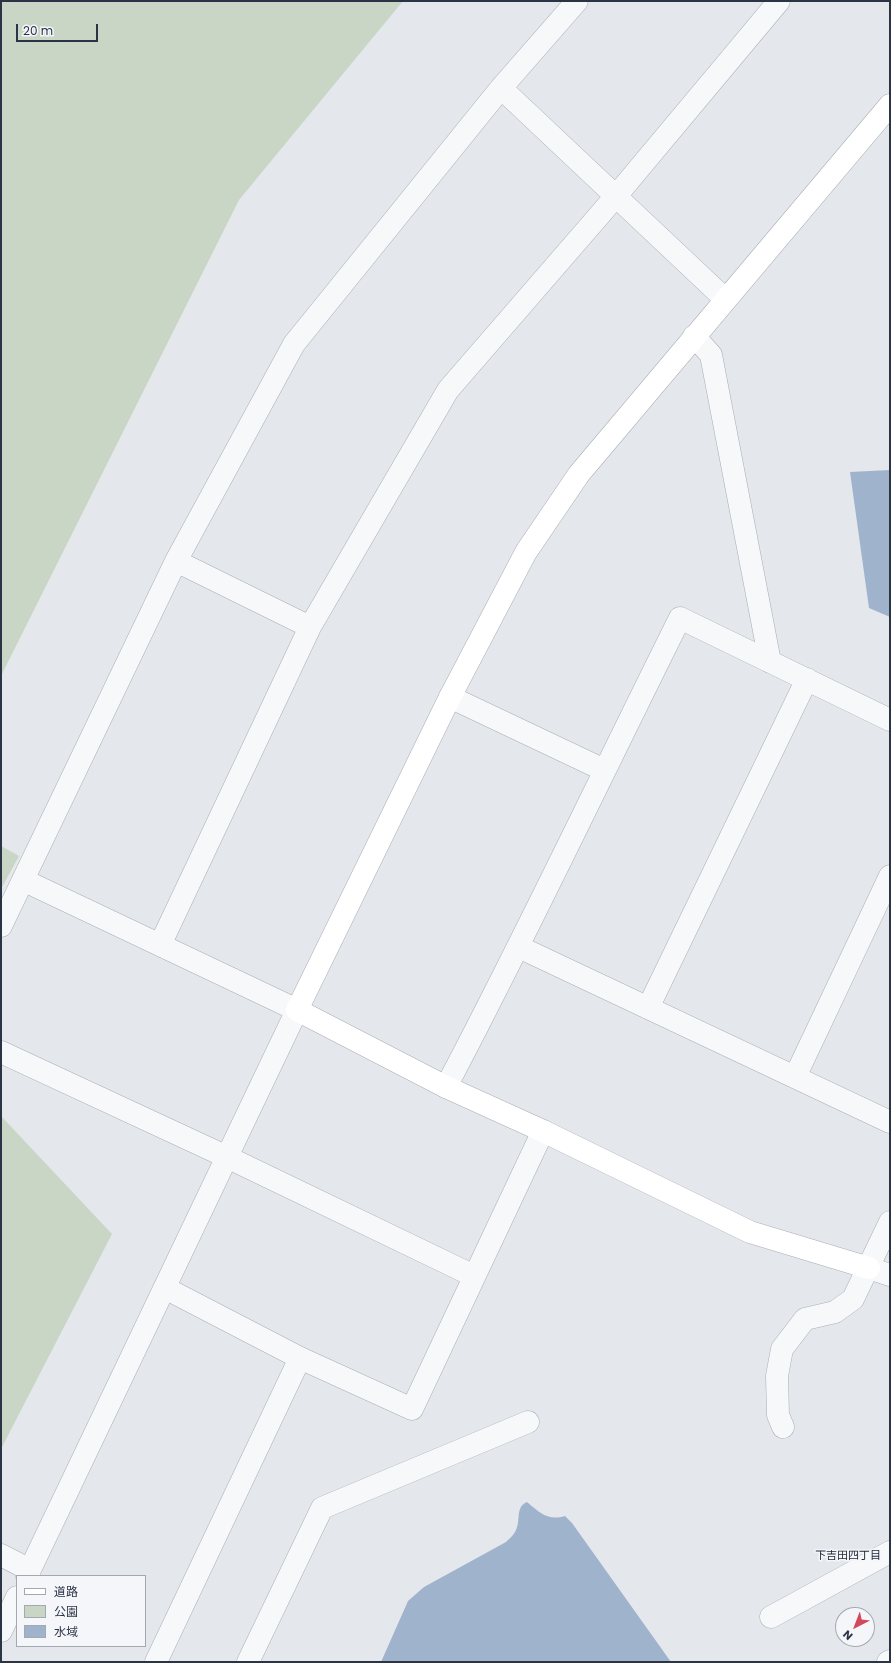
<!DOCTYPE html>
<html>
<head>
<meta charset="utf-8">
<style>
	body { margin:0 }
	#map { position:relative; width:891px; height:1663px; overflow:hidden; background:#e4e7ec; font-family:Poppins,"Noto Sans JP",sans-serif }
	canvas { display:block }
	.frame { position:absolute; inset:0; border:2px solid #2b3445; pointer-events:none }
	.legend { position:absolute; left:16px; top:1575px; width:130px; height:72px; box-sizing:border-box; background:#f4f6f9; border:1px solid #a4a8b1; margin:0; padding:5px 7px; list-style:none; font-size:12px; color:#2b3445 }
	.legend li { display:flex; align-items:center; gap:8px; height:20px }
	.legend b { width:20px; border:1px solid #a4a8b1 }
	.north { position:absolute; left:835px; top:1607px; width:40px; height:40px; box-sizing:border-box; background:#f4f6f9; border:1px solid #a4a8b1; border-radius:50%; rotate:222deg; font-size:11px; font-weight:700; line-height:16px; text-align:center; color:#2b3445 }
	.north::after { content:''; display:block; margin:auto; width:14px; height:18px; background:#d1495b; clip-path:polygon(50% 0,100% 100%,50% 72%,0 100%) }
	.scale { position:absolute; left:16px; top:24px; width:82px; height:18px; box-sizing:border-box; border:2px solid #2b3445; border-top:0; padding-left:5px; font-size:12px; line-height:14px; white-space:nowrap; color:#2b3445; -webkit-text-stroke:3px #f4f6f9; paint-order:stroke }
</style>
</head>
<body>
<div id="map">
<canvas width="891" height="1663"></canvas>
<div class="frame"></div>
<ul class="legend">
<li><b style="height:5px;background:#fff"></b>道路</li>
<li><b style="height:11px;background:#c9d6c5"></b>公園</li>
<li><b style="height:11px;background:#9fb4cc"></b>水域</li>
</ul>
<div class="north">N</div>
<div class="scale">20 m</div>
</div>
<script>
const g = document.querySelector('canvas').getContext('2d');
g.lineJoin = 'round';
function fill(path, color) {
  g.fillStyle = color;
  g.fill(path, 'evenodd');
}
function trace(path, color, width, dash) {
  g.strokeStyle = color;
  g.lineWidth = width;
  g.lineCap = dash ? 'butt' : 'round';
  g.setLineDash(dash || []);
  g.stroke(path);
}
function write(font, color, halo, rows, align = 'center') {
  g.font = font + ' Poppins,"Noto Sans JP",sans-serif';
  g.lineWidth = 3;
  g.setLineDash([]);
  g.textBaseline = 'middle';
  g.strokeStyle = halo;
  g.fillStyle = color;
  for (const [text, x, y, turn = 0] of rows) {
    g.save();
    g.translate(x, y);
    g.rotate((+turn || 0) * Math.PI / 180);
    g.textAlign = isNaN(turn) ? turn : align;
    if (halo) g.strokeText(text, 0, 0);
    g.fillText(text, 0, 0);
    g.restore();
  }
}
const green = new Path2D(`
	M1,1H403L239,200L1,676Z
	M1,846L19,856L1,889Z
	M1,1116L112,1234L1,1449Z`);
const water = new Path2D(`
	M890,470V617L869,608L850,472Z
	M527,1502C540,1513 548,1521 565,1516L572,1523L671,1662H381L408,1601L424,1587L506,1542C509,1539 514,1535 516,1530C521,1520 515,1507 527,1502Z`);
const street = new Path2D(`
	M501,88L725,299
	M694,336L711,355L770,662
	M176,561L310,627L448,390L616,196L779,1
	M450,697L604,770
	M1,926L23,880
	M160,945L310,627
	M519,947L890,1122
	M648,1008L807,679
	M1,1052L227,1157L474,1276
	M795,1077L890,876
	M446,1087C528,932 602,774 680,618L890,720
	M869,1268L890,1275
	M165,1288L300,1358
	M783,1427L778,1415L777,1376L782,1349L805,1319L835,1312L853,1299L890,1222
	M1,1555L30,1570
	M27,1576L297,1010L23,880L176,561L294,344L501,88L577,1
	M771,1617L890,1552
	M1,1631L17,1597
	M156,1662L300,1358L412,1409L543,1131
	M248,1662L322,1508L528,1422
	M888,1662L890,1661`);
const secondary = new Path2D(`
	M869,1268L750,1232L543,1131L446,1087L297,1010L450,697L526,552L579,474L890,105`);
const neighbourhoodNames = [
	["下吉田四丁目",848,1556]
];
fill(green, '#c9d6c5');
fill(water, '#9fb4cc');
trace(street, '#a9aeb7', 23);
trace(secondary, '#a9aeb7', 23);
trace(street, '#f7f8fa', 22);
trace(secondary, '#fff', 22);
write('11px', '#1d2536', '#f4f6f9', neighbourhoodNames);
</script>
</body>
</html>
